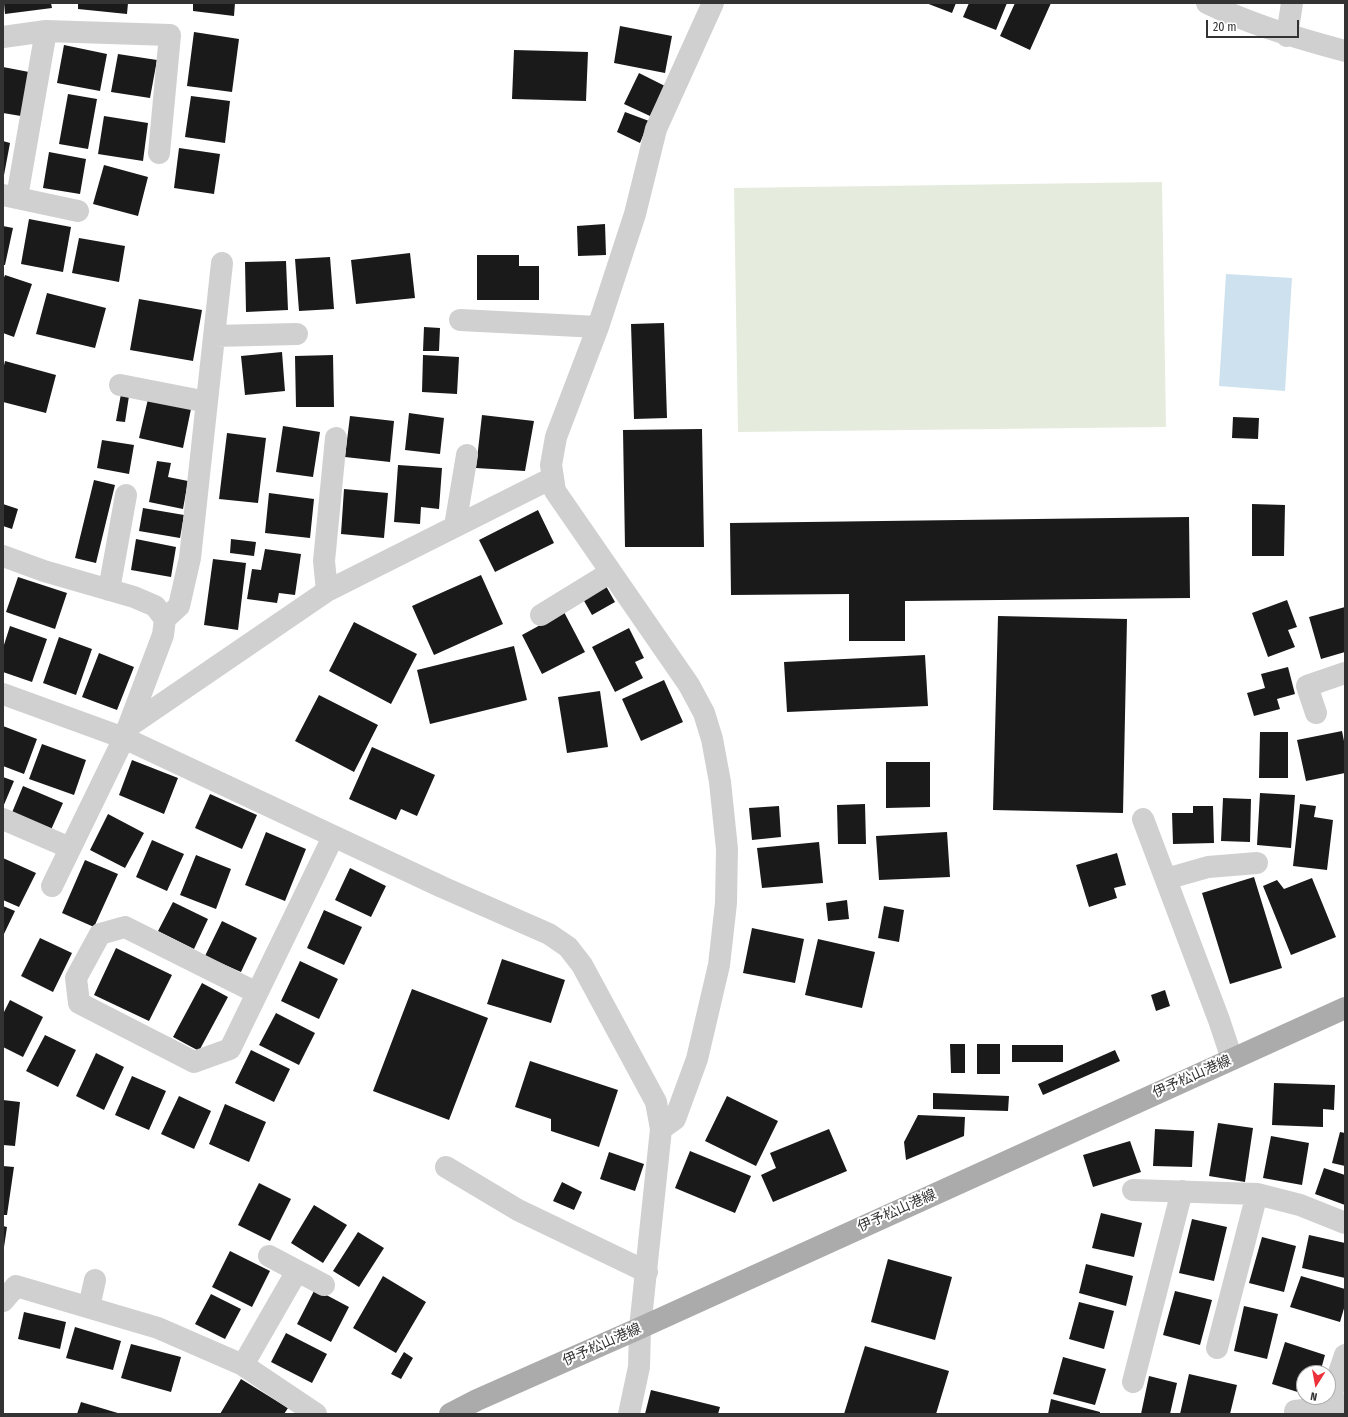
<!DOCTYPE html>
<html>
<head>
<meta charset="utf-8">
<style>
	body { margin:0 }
	#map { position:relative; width:1348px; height:1417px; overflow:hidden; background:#fff; font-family:"Fira Sans Condensed",sans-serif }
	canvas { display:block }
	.frame { position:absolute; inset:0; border:4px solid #333; pointer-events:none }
	.north { position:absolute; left:1296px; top:1365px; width:40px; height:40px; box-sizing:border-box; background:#fff; border:1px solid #adadad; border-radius:50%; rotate:191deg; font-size:11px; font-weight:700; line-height:16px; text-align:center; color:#333 }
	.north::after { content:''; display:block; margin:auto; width:14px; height:18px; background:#ed313b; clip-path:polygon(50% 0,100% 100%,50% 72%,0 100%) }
	.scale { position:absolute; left:1206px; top:20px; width:93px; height:18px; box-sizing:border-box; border:2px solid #333; border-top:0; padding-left:5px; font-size:12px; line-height:14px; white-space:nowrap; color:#333; -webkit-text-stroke:3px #fff; paint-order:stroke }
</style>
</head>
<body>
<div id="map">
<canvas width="1348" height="1417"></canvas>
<div class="frame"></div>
<div class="north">N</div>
<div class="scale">20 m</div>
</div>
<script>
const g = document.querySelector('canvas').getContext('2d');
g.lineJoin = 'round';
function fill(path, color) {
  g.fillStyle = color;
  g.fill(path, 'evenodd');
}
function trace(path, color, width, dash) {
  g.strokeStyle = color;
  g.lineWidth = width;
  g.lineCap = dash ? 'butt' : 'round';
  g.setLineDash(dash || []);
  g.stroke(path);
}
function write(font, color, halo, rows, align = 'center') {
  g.font = font + ' "Fira Sans Condensed","Noto Sans JP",sans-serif';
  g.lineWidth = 4;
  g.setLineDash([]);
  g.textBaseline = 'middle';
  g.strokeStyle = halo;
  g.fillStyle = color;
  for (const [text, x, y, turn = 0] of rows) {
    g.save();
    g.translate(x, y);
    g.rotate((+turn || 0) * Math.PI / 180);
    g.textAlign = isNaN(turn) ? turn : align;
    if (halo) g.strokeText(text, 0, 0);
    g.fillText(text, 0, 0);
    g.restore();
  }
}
const green = new Path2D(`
	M1162,182L1166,427L738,432L734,188Z`);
const water = new Path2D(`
	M1226,274L1292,278L1285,391L1219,386Z`);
const building = new Path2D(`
	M4,3H51L52,8L5,14Z
	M78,3H128L127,14L78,9Z
	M193,3H235L234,16L193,11Z
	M926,3H956L952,13Z
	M969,3H1007L996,30L963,17Z
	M1015,3H1051L1030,50L1000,36Z
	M620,26L672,36L665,73L614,63Z
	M194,32L239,39L232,92L187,86Z
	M64,45L107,54L100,91L57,83Z
	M514,50L588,52L586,101L512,99Z
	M118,54L157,60L150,98L111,92Z
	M3,67L29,72L21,116L3,113Z
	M639,73L665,86L650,116L624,104Z
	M68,94L97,99L88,149L59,144Z
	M191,96L230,101L225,143L185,137Z
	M625,112L649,121L640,143L617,132Z
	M104,116L148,123L143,161L98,154Z
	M3,141L10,143L4,175L3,174Z
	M179,148L220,154L214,194L174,188Z
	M49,152L86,159L80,194L43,188Z
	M104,165L148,177L138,216L93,204Z
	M29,219L71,227L63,272L21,264Z
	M605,224L606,255L578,256L577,226Z
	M3,226L13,228L5,265H3Z
	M79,238L125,246L119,282L72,273Z
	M410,253L415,298L356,304L351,260Z
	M477,255H519V266H539V300H477Z
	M330,257L334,309L299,311L295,259Z
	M286,261L288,310L246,312L245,262Z
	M5,275L32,284L14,337L3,333V280Z
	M47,293L106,308L95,348L36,334Z
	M139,299L202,310L193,361L130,350Z
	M664,323L667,418L634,419L631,324Z
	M424,327L440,328L439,351H423Z
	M282,352L285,391L245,395L241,356Z
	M333,355L334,407H296L295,356Z
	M423,355L459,357L457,394L422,392Z
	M5,361L56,375L46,413L3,402V370Z
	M121,394L129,396L125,422L116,421Z
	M148,399L191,409L183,448L139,438Z
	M409,413L444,418L440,454L405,450Z
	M482,415L534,421L525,471L476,468Z
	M350,416L394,421L390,462L345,457Z
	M1233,417L1259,418L1258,439L1232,438Z
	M283,426L320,432L313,477L276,472Z
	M702,429L704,547H625L623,430Z
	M227,433L266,438L258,503L219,499Z
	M102,440L134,445L129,474L97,468Z
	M157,461L171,463L168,477L188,481L183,509L149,502Z
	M398,465L442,468L439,509L421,507L420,524L394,522Z
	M94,480L115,485L96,563L75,558Z
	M344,489L388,493L384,538L341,534Z
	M269,493L314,499L310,538L265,533Z
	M3,504L18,509L12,529L3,526Z
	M1252,504L1285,505L1284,556H1252Z
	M143,508L184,515L180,538L139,531Z
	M538,510L554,543L495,572L479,540Z
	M1189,517L1190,598L905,601V641H849V594L731,595L730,523Z
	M136,539L176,547L171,577L131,570Z
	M231,539L256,542L254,556L230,553Z
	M265,549L301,554L295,595L279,593L277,603L247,599L252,569L261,570Z
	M213,559L246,563L238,630L204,625Z
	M481,575L503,624L434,655L412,606Z
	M18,577L67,593L55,629L6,612Z
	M606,586L615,602L592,615L583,599Z
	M1287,600L1297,627L1288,630L1295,647L1268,657L1252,613Z
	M1345,607V652L1321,659L1309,617Z
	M564,612L585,652L542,674L522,635Z
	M998,616L1127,619L1123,813L993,810Z
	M354,622L417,654L391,704L329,671Z
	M10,626L47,639L32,682L3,672V648Z
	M629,628L644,658L635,662L643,678L615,692L592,647Z
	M59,637L92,649L76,695L43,683Z
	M514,646L527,700L430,724L417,670Z
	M99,653L134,667L117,710L82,697Z
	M925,655L928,706L787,712L784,662Z
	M1288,667L1295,694L1277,699L1280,709L1254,716L1247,693L1265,688L1261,674Z
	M664,680L683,722L641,741L622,699Z
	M600,691L608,747L567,753L558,697Z
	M319,695L378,725L354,772L295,741Z
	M3,726L37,739L24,774L3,766Z
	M1342,731L1345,746V773L1306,781L1297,740Z
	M1260,732H1288V778H1259Z
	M42,744L86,760L74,795L29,779Z
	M372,747L435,775L417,816L401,809L396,820L349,799Z
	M132,760L178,778L164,814L119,795Z
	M886,762H930V807L886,808Z
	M3,777L14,781L3,807Z
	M23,786L63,803L50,832L11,815Z
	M1260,793L1295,795L1291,848L1257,845Z
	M210,794L257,815L242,849L195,828Z
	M1223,798L1251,799L1250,842L1221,841Z
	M865,804L866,844H838L837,805Z
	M1300,804L1316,806L1314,817L1333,820L1327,870L1293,866Z
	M779,806L781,837L752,840L749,808Z
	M1193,806H1213L1214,843L1173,844L1172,813H1193Z
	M108,814L144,833L125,868L90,850Z
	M266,832L306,849L285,901L245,885Z
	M947,832L950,877L879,880L876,836Z
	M152,840L184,854L167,891L136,877Z
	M819,842L823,883L762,888L757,848Z
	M1117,853L1126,885L1114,888L1117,898L1089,907L1076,865Z
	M196,855L231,869L216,909L180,895Z
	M3,858L36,873L19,907L3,900Z
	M85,860L118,874L94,927L62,913Z
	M350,868L386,886L371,917L335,900Z
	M1254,877L1282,968L1230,984L1202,893Z
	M1312,878L1336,937L1291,955L1263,886L1277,880L1284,889Z
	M847,900L849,919L828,921L826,903Z
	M173,902L208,919L194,949L158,931Z
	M3,906L15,911L3,936Z
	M884,906L904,910L899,942L878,938Z
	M324,910L362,927L344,965L307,948Z
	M222,921L257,938L241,972L205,956Z
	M752,928L804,939L795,983L743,973Z
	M40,938L72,953L53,992L21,976Z
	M818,939L875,952L862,1008L805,995Z
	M116,948L172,975L149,1021L94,995Z
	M502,959L565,980L551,1023L487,1004Z
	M300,961L338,979L319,1019L281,1001Z
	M202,983L228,997L199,1051L173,1037Z
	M412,989L488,1018L449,1120L373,1091Z
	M1165,990L1170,1006L1156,1011L1151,995Z
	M10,1000L43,1017L23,1057L3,1047V1014Z
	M276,1013L315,1033L299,1065L259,1045Z
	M45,1035L76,1050L58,1087L26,1071Z
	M950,1044H965V1073H951Z
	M977,1044H1000V1074H977Z
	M1012,1045H1063V1062H1012Z
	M251,1050L290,1069L274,1102L235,1083Z
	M1115,1050L1120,1061L1043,1095L1038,1084Z
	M96,1053L124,1067L104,1110L76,1096Z
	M530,1061L618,1090L599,1147L551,1131V1119L515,1107Z
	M132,1076L166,1091L149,1130L115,1115Z
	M1274,1083L1335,1085L1334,1110L1323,1109V1127L1272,1125Z
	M933,1093L1009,1096L1008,1111L933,1109Z
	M179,1096L211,1111L194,1149L161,1134Z
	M727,1096L778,1121L756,1166L705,1141Z
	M3,1100L20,1102L15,1146L3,1145Z
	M225,1104L266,1122L249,1162L209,1144Z
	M918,1115L965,1117L964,1136L906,1160L904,1142Z
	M1218,1123L1253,1128L1245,1182L1209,1176Z
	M829,1129L847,1171L773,1202L761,1175L776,1168L770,1153Z
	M1155,1129L1194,1131L1192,1167L1153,1166Z
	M1340,1132L1345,1133V1166L1332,1163Z
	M1271,1136L1309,1143L1302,1185L1263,1178Z
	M1130,1141L1141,1172L1093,1187L1083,1155Z
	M690,1151L751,1176L735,1213L675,1188Z
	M609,1152L644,1164L635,1191L600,1179Z
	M3,1166L14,1167L7,1215H3Z
	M1324,1168L1345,1175V1205L1315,1194Z
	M562,1182L582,1192L574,1210L553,1201Z
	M259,1183L291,1199L270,1241L238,1225Z
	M314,1205L347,1225L323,1263L291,1243Z
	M1101,1213L1142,1223L1134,1257L1092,1248Z
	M1192,1219L1227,1227L1214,1281L1179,1273Z
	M3,1226L7,1227L4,1247H3Z
	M358,1232L384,1248L359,1287L333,1271Z
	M1309,1235L1345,1243V1278L1302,1268Z
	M1262,1237L1296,1246L1284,1292L1249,1283Z
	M230,1251L270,1271L252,1307L212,1287Z
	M888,1259L952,1277L935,1340L871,1322Z
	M1086,1264L1133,1276L1126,1306L1079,1293Z
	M383,1276L426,1302L396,1353L353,1328Z
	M1301,1276L1345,1289V1305L1340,1322L1290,1307Z
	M315,1289L349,1307L331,1342L297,1324Z
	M1175,1291L1212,1300L1200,1345L1163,1335Z
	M211,1294L241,1309L225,1339L195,1324Z
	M1079,1302L1114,1311L1104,1349L1069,1339Z
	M1244,1306L1278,1314L1267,1359L1234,1351Z
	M24,1312L66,1322L60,1349L18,1339Z
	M75,1327L121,1341L113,1370L66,1358Z
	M286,1333L327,1354L312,1383L271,1362Z
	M1285,1342L1325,1355L1320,1373H1304V1394L1272,1384Z
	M131,1344L181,1357L171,1392L121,1378Z
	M865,1346L949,1371L936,1414H844Z
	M404,1352L413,1358L401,1379L391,1374Z
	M1063,1357L1106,1369L1095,1405L1053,1394Z
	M1189,1374L1237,1385L1230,1414H1180Z
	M1149,1376L1177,1383L1170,1414H1141Z
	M241,1379L288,1408L284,1414H220Z
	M651,1390L720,1407L718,1414H645Z
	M1051,1399L1100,1412V1414H1048Z
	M81,1402L121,1414H77Z`);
const minor = new Path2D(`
	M1207,3C1252,25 1297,38 1345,51
	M1287,36L1292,3
	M3,37L46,31L170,35L159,153
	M3,195L78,211
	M17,197L46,31
	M460,320L598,327
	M214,336L297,334
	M120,385L207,402
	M455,526L467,455
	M3,556L44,571L134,597L155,606L165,619L163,635L124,738L442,887L549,934L568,947L582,965L656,1102L661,1129L640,1328L639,1367L629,1414
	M109,590L126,495
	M327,591L324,561L336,438
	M541,615L611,572
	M165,619L179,606L190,558L222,263
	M3,694L124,738L52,886
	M1316,713L1307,686L1345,673
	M128,727L327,591L552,478
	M3,819L70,848
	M1143,819L1219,1020L1232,1059
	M1166,879L1208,867L1257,863
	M257,993L125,927L100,934L76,978L79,1003L194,1062L230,1049L333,837
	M661,1129L675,1119L697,1059L719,965L726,903L727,849L720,782L712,739L704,713L689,685L555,491L551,465L556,437L598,327L635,214L656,129L713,3
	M446,1167L518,1210L647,1272
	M1133,1190L1257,1194L1300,1205L1345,1223
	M269,1256L324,1285
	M3,1301L16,1286L158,1328L243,1365L316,1414
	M89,1307L95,1280
	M1217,1348L1257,1194
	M243,1365L297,1271
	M1133,1382L1182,1191
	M1327,1408L1345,1355
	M1295,1411L1345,1405`);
const major = new Path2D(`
	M450,1414L477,1400L640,1328L1345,1008`);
const streetNames = [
	["伊予松山港線",1192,1077,-24],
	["伊予松山港線",897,1211,-24],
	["伊予松山港線",602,1345,-24]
];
fill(green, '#e5ecde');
fill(water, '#cde1ef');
fill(building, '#1a1a1a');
trace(minor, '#d0d0d0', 22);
trace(major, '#ababab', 22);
write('14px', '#333', '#fff', streetNames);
</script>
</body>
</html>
